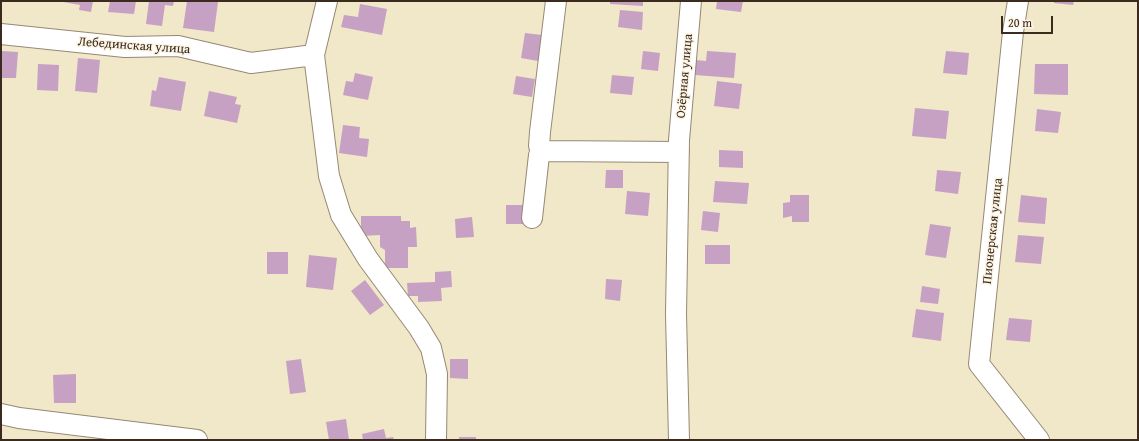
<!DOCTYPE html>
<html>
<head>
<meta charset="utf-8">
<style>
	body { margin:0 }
	#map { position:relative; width:1139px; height:441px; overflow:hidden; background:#f1e7c9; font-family:"Gentium Book Plus",serif }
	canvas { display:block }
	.frame { position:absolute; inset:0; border:2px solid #3b2a1e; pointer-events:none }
	.scale { position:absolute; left:1001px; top:16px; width:52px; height:18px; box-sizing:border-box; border:2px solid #3b2a1e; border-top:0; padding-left:5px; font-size:12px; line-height:14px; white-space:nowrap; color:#3b2a1e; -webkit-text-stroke:3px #fcf5e5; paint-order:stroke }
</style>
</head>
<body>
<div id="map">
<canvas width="1139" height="441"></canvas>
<div class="frame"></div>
<div class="scale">20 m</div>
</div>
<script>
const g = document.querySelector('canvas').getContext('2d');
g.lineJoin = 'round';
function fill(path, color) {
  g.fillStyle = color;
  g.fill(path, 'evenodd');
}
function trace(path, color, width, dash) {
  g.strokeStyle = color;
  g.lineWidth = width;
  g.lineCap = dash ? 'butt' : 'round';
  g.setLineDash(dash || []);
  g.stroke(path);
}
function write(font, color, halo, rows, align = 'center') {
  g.font = font + ' "Gentium Book Plus",serif';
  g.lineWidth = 3;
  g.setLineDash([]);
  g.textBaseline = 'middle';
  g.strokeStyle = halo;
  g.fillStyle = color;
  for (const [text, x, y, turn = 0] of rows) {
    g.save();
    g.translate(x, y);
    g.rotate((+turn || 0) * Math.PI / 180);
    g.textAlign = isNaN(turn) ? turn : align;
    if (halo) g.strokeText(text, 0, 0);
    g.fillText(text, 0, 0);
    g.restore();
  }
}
const building = new Path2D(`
	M63,1H93L91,12L79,10L80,5L63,2Z
	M110,1H136L134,14L108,12Z
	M149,1H174L173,6L165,5L162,26L146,24Z
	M187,1H207L218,2L214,32L183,28Z
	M610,1H643V6L610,4Z
	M717,1H743L741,12L716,9Z
	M1054,1H1074L1073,5L1054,3Z
	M360,4L387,9L382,35L341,27L344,15L358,17Z
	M620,10L643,12L642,30L618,27Z
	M525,33L542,35L538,61L521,58Z
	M1,51L18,52L16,78H1Z
	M643,51L660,53L658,71L641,69Z
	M707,51L736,53L734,78L695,75L696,60L706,61Z
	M946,51L969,53L967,75L943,73Z
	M78,58L100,60L97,93L75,91Z
	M38,64L59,65L58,91L37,90Z
	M1035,64H1068V95L1034,94Z
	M355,73L373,77L368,100L343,95L346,81L353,82Z
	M612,75L634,77L632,95L610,93Z
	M516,76L535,79L532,97L513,94Z
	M159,77L186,82L181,111L150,106L152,90L156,91Z
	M717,81L742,84L739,109L714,106Z
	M209,91L237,97L235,104L241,105L237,123L204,116Z
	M915,108L949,111L946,139L912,136Z
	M1037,109L1061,112L1058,133L1035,131Z
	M343,125L360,127L359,138L369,139L367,157L339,153Z
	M719,150L743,151V168L719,167Z
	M606,170H623V188H605Z
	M937,170L961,172L958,194L935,191Z
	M715,181L749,183L747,204L713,202Z
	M627,191L650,193L648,216L625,214Z
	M790,195H809V222H792V216L783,218V203L790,202Z
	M1021,195L1047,198L1045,224L1018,222Z
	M506,205H524V224H506Z
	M703,211L720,213L718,232L701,230Z
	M361,216H401V221H410V228L416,227L417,247H408V268H385V250L380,247V235L361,236Z
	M472,217L474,237L456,238L455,219Z
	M930,224L951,227L946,258L925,255Z
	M1018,235L1044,237L1041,264L1015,262Z
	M705,245H730V264H705Z
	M267,252H288V274H267Z
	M309,255L337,258L333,290L306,287Z
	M451,271L452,287L441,288L442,301L418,302V296H408L407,283L435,282V272Z
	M606,279L622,280L620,301L605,299Z
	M365,280L384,305L370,315L351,291Z
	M922,286L940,289L938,304L920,302Z
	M916,309L944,313L941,341L912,337Z
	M1009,318L1032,320L1030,342L1006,340Z
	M301,359L306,392L290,394L286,361Z
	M450,359H468V379L450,378Z
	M76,374V403H54L53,375Z
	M346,419L349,440H329L326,422Z
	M384,429L386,438L393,437L394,440H363L362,434Z
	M459,437H476V440H459Z`);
const street = new Path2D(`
	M327,1L314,55L329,176L341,215L368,259L419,328L431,348L437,374L436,440
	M1018,1L1013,32L979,364L1039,440
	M1,34L125,47L178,46L251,63L314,55
	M543,151L539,146L540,132L556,1
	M532,218L539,155L543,151L679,152
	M1,414L19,418L197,440
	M679,440L676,314L679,140L691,1`);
const streetNames = [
	["Лебединская улица",134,46,4],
	["Озёрная улица",685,76,-85],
	["Пионерская улица",993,231,-84]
];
fill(building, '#c6a1c4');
trace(street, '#968874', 22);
trace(street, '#fff', 20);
write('13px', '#3b2a1e', '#fcf5e5', streetNames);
</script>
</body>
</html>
